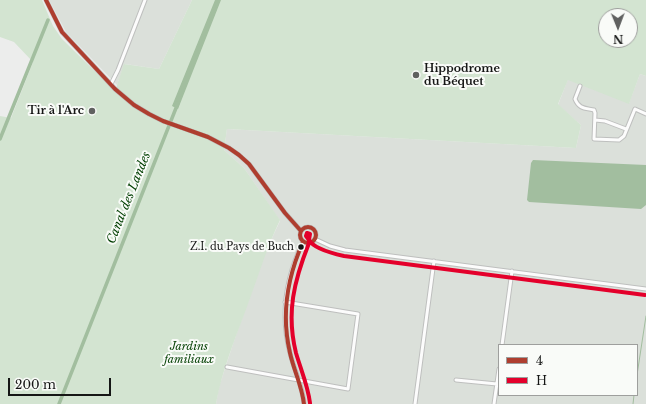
<!DOCTYPE html>
<html>
<head>
<meta charset="utf-8">
<style>
	body { margin:0 }
	#map { position:relative; width:646px; height:404px; overflow:hidden; background:#ecedec; font-family:"Libre Baskerville",serif }
	canvas { display:block }
	.legend { position:absolute; left:498px; top:344px; width:140px; height:52px; box-sizing:border-box; background:#f9fbf8; border:1px solid #9e9f9d; margin:0; padding:5px 7px; list-style:none; font-size:12px; color:#151615 }
	.legend li { display:flex; align-items:center; gap:8px; height:20px }
	.legend b { width:20px; border:1px solid #9e9f9d }
	.north { position:absolute; left:598px; top:8px; width:40px; height:40px; box-sizing:border-box; background:#f9fbf8; border:1px solid #9e9f9d; border-radius:50%; rotate:179deg; font-size:11px; font-weight:700; line-height:16px; text-align:center; color:#151615 }
	.north::after { content:''; display:block; margin:auto; width:14px; height:18px; background:#606160; clip-path:polygon(50% 0,100% 100%,50% 72%,0 100%) }
	.scale { position:absolute; left:8px; top:378px; width:103px; height:18px; box-sizing:border-box; border:2px solid #151615; border-top:0; padding-left:5px; font-size:12px; line-height:14px; white-space:nowrap; color:#151615; -webkit-text-stroke:3px #f9fbf8; paint-order:stroke }
</style>
</head>
<body>
<div id="map">
<canvas width="646" height="404"></canvas>
<ul class="legend">
<li><b style="height:5px;background:#ae3e2f"></b>4</li>
<li><b style="height:5px;background:#e4002b"></b>H</li>
</ul>
<div class="north">N</div>
<div class="scale">200 m</div>
</div>
<script>
const g = document.querySelector('canvas').getContext('2d');
g.lineJoin = 'round';
function fill(path, color) {
  g.fillStyle = color;
  g.fill(path, 'evenodd');
}
function trace(path, color, width, dash) {
  g.strokeStyle = color;
  g.lineWidth = width;
  g.lineCap = dash ? 'butt' : 'round';
  g.setLineDash(dash || []);
  g.stroke(path);
}
function write(font, color, halo, rows, align = 'center') {
  g.font = font + ' "Libre Baskerville",serif';
  g.lineWidth = 4;
  g.setLineDash([]);
  g.textBaseline = 'middle';
  g.strokeStyle = halo;
  g.fillStyle = color;
  for (const [text, x, y, turn = 0] of rows) {
    g.save();
    g.translate(x, y);
    g.rotate((+turn || 0) * Math.PI / 180);
    g.textAlign = isNaN(turn) ? turn : align;
    if (halo) g.strokeText(text, 0, 0);
    g.fillText(text, 0, 0);
    g.restore();
  }
}
const built = new Path2D(`
	M49,0H192L159,69L125,64L117,85L66,32Z
	M640,74L646,76V404H216L219,387L233,344L264,255L280,221L244,168L224,150L227,129L576,148L581,125L558,105L568,79L629,103ZM499,345H637V395H499Z`);
const green = new Path2D(`
	M0,0H42L53,26L62,39L116,92L117,85L124,64L159,69L192,0H646V76L640,74L629,104L568,80L558,104L581,125L576,148L227,129L224,150L244,168L280,220C267,247 259,274 249,301C237,335 222,369 216,404H0V116L11,118L33,62L14,42L0,37ZM606,16H630V40H606Z`);
const water = new Path2D(`
	M215,0H221L178,109L172,106Z
	M533,160L646,165V205L641,209L529,202L527,200L531,163Z`);
const stream = new Path2D(`
	M637,375L646,316
	M633,404L634,395`);
const canal = new Path2D(`
	M0,139L48,20
	M59,404L178,103`);
const street = new Path2D(`
	M46,0L62,32L115,89L134,105L149,114L163,121L208,137L229,148L239,155L249,164L285,213L301,231
	M111,84L118,70L145,0
	M580,86L575,99C579,109 585,108 594,110L595,113L594,139L619,140L624,136L635,109L646,114
	M595,120L605,121L626,129
	M300 235a8 8 0 1 1 16 0a8 8 0 1 1-16 0Z
	M315,239L330,246L345,250L646,289
	M303,242C286,277 280,315 290,353C294,370 303,387 304,404
	M502,345L512,271
	M227,367L348,389L358,314L285,302
	M456,380L497,384
	M415,404L434,261
	M494,404L499,369`);
const bus1 = new Path2D(`
	M46,0L62,32L115,89L134,105L149,114L163,121L208,137L229,148L239,155L249,164L285,213L301,231
	M300 235a8 8 0 1 1 16 0a8 8 0 1 1-16 0Z
	M303,242C287,278 281,315 290,353C294,371 302,386 304,404`);
const bus2 = new Path2D(`
	M310,403C308,386 301,370 296,353C286,313 294,281 309,243V240L306,236L307,233L310,234L309,240C314,249 335,254 344,256L645,295`);
const markers = [
	[416,75,4,"#606160"],
	[92,111,4,"#606160"],
	[301,247,3.5,"#151615"]
];
const busNames = [
	["Z.I. du Pays de Buch",294,247]
];
const poiNames = [
	["Hippodrome",424,69],
	["du Béquet",424,82],
	["Tir à l'Arc",84,111,"right"]
];
const parkNames = [
	["Jardins",189,347],
	["familiaux",189,360]
];
const waterNames = [
	["Canal des Landes",129,198,-68]
];
fill(built, '#dbe0da');
fill(green, '#d3e4d1');
fill(water, '#a2be9f');
trace(stream, '#a2be9f', 1);
trace(canal, '#a2be9f', 3.5);
trace(street, '#bebfbe', 5);
trace(street, '#fcfcfc', 3);
trace(bus1, '#ae3e2f', 4);
trace(bus2, '#e4002b', 4);
for (const [x, y, r, color] of markers) {
  const dot = new Path2D();
  dot.arc(x, y, r, 0, 2 * Math.PI);
  g.fillStyle = color;
  g.fill(dot);
  trace(dot, '#f9fbf8', 1.5);
}
write('10px', '#151615', '#f9fbf8', busNames, 'right');
write('bold 11px', '#151615', '#f9fbf8', poiNames, 'left');
write('italic 11px', '#0a4509', '#f9fbf8', parkNames);
write('italic 12px', '#034003', '#f9fbf8', waterNames);
</script>
</body>
</html>
